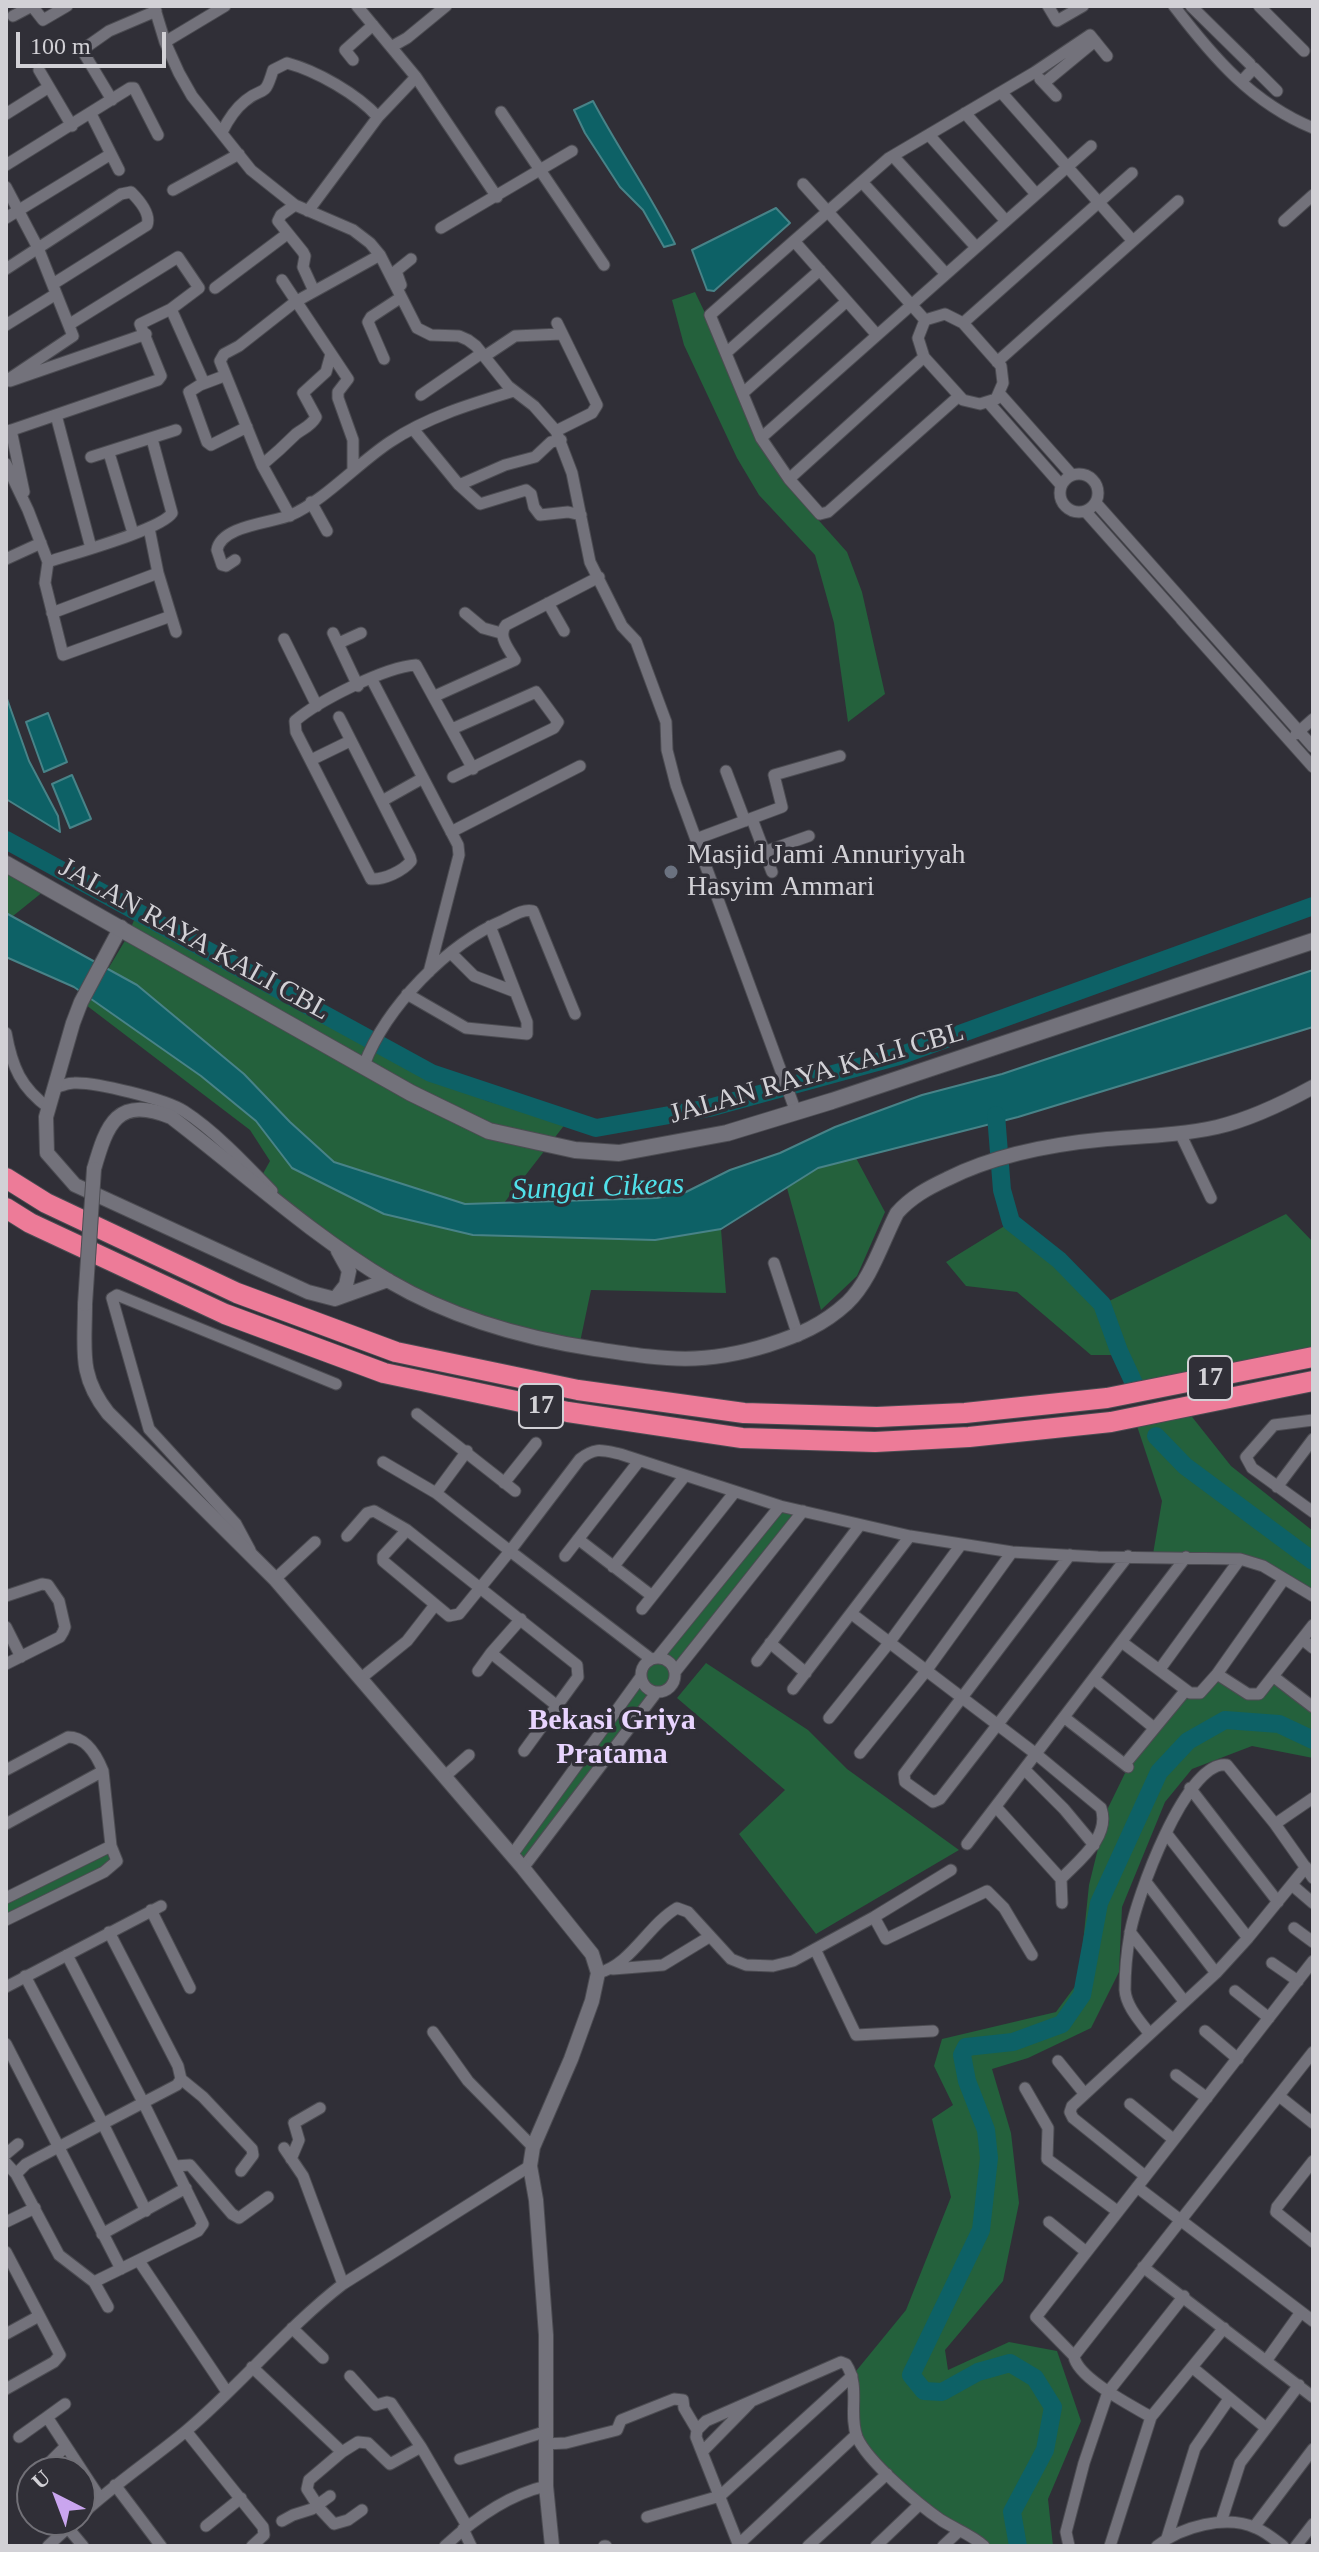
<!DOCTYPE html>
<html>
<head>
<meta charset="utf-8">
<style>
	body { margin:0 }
	#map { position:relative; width:1319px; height:2552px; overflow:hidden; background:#302f37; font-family:"Times New Roman",serif }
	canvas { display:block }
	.frame { position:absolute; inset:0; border:8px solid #d2d1d6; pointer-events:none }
	.north { position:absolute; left:16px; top:2456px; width:80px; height:80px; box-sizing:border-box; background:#302f37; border:2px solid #717077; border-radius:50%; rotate:318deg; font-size:22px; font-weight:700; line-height:32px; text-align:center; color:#d2d1d6 }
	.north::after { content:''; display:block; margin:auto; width:28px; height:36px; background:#c9a5ee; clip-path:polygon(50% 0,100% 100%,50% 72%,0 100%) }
	.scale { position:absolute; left:16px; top:32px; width:150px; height:36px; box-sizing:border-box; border:4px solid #d2d1d6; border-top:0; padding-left:10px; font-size:24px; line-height:28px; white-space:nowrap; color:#d2d1d6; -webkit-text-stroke:6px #302f37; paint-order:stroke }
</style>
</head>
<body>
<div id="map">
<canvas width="1319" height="2552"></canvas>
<div class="frame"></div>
<div class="north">U</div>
<div class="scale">100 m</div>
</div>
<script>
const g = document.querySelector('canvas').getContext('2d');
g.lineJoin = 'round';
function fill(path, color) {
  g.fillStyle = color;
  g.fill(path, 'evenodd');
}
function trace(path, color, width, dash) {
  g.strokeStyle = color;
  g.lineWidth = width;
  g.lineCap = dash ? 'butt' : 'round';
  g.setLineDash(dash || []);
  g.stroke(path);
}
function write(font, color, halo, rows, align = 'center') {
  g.font = font + ' "Times New Roman",serif';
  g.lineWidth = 7;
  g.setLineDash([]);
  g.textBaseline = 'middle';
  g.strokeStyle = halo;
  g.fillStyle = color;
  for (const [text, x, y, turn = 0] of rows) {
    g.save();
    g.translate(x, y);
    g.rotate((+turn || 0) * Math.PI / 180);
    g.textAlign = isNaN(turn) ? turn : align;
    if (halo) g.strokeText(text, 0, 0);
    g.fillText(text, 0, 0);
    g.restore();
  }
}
const green = new Path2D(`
	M695,292L788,486L847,552L862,592L885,694L848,722L834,623L815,555L759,495L737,458L684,345L672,300Z
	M6,863L49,887L13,916L6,913Z
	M138,911L414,1065L487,1101L566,1123L504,1203L465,1204L334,1162L290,1122L243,1073L137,985L108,969L126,939Z
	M90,998L201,1076L256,1121L293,1168L474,1235L655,1240L721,1229L726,1293L591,1290L579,1347L446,1309L303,1223L260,1179L270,1161L250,1130L86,1005Z
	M856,1158L885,1212L857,1276L821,1310L787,1188L818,1168Z
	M1286,1214L1313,1242V1357L1138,1392L1120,1355H1091L1017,1292L966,1286L946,1262L1011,1222L1059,1260L1103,1304Z
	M1185,1408L1231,1466L1313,1531V1595L1263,1566L1153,1554L1162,1501L1134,1417Z
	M780,1506L803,1511L675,1676L672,1685L661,1693L523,1868L512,1855L640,1678L642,1667Z
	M706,1663L808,1730L847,1769L959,1850L816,1934L739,1834L785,1790L677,1698Z
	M1217,1674L1253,1695L1274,1677L1313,1706V1758L1252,1746L1192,1769L1165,1802L1122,1907L1119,1972L1091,2028L1028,2058L992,2069L1011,2133L1019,2203L1003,2281L945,2350L948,2370L1009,2342L1057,2351L1081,2421L1048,2499L1053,2546H984L943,2521L858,2440L852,2376L906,2310L951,2197L932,2119L953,2105L934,2066L942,2039L1056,2012L1079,1981L1089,1885L1108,1808L1128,1767L1190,1693Z
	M111,1846L117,1861L6,1920V1898Z`);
const water = new Path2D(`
	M593,101C619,150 651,195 675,244L664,247L643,210L620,187L585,133L574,110Z
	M776,208L790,223L714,291L707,290L692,250Z
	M6,688V696L29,761L58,816L60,832L6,799Z
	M48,713L67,762L44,772L26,722Z
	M72,775L91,819L70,828L52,784Z
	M6,913L137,985L244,1074L290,1122L334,1162L465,1204L657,1198L686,1192L730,1170L780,1153L835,1127L922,1095L1002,1074L1313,970V1027L1018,1117L818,1168L721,1229L655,1240L473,1235L384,1214L292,1168L256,1121L201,1076L74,987L6,957Z`);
const river = new Path2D(`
	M6,840L431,1073L596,1128L709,1108L899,1056L1313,906
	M996,1115L1002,1190L1011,1222L1059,1260L1102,1304L1119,1351L1138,1392
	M1156,1436L1185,1466L1313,1561
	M1018,2546L1012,2512L1045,2450L1053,2407L1035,2378L1010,2363L978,2372L942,2392L924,2391L911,2375L981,2230L989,2158L986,2130L967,2081L962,2055L966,2047L1013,2042L1062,2024L1082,1995L1099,1903L1159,1772L1188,1741L1225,1720L1279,1724L1313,1740`);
const minor = new Path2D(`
	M32,6L43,20L67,6
	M154,6L165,42L179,73L192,96L251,170L295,205L353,230L370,243L380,255L417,328L431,335L459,336L468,340L476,346L508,386L534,406L556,431L572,473L590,562L622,626L636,641L666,722L667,750L676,785L796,1112
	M357,6L416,77L497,197
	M1048,6L1057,21L1083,6
	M1174,6C1213,57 1252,103 1313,128
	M1191,6L1250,64
	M1259,6L1304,51
	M13,16L32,6
	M165,42L225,6
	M391,47L407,38L446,6
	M353,60L345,50L373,25
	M39,70L72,126
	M1040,79L1056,96
	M1241,82L1254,68L1277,91
	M1044,83L1095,41
	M1001,92L1132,240
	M112,100L82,50L109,31L156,11
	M501,112L604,265
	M965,113L1036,194
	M6,114L49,87
	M91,114L119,170
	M222,132C228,120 235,109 245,101C264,85 264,100 273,70L287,63C317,71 357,94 378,117
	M929,135L1006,221
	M893,156L976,247
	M6,165L130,88H134L158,135
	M862,182L946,274
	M803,184L925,320
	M6,187L38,248L73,336L6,381
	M173,190L239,154
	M295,205L281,215L278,221L303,252L305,256L303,267L314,291
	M308,211L378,117L416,77
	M6,218L111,154
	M1284,221L1313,195
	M441,228L572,151
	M794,241L889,158L1035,72L1090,35L1107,56
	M6,269L121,194L131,192C139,200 151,214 147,225L53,284
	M282,280L348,379L338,392V398L353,440V470
	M401,285L396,271L411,259
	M215,288L287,234
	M171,309L204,383
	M945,314L963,323L1001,366L1003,383L996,399L980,404L963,400L924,357L918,338L925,320Z
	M963,323L1132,173
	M6,325L56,294
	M877,335L794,241L710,315L761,438L789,479L820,514L828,512L959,396
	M726,353L820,270
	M485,356L515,336L561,334
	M384,359L368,322L371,317L400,298
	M997,362L1178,201
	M224,376L200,385L189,392L207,442L211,445L247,427
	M10,381L146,334
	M743,393L847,301
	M999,393L1071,474
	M421,395L482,353
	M988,402L1061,485
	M56,415L91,548
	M413,429L459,485L480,504L526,490L531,494L534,507L540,515L568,512L581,515
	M11,430L24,492
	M556,431L592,413L597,405L557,323
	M6,432L158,380L161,376L140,324L171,309L199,288L178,257L70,324
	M761,438L1091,146
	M109,453L133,533
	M91,457L176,430
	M6,464L28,510L48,562L45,583L63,655L171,616
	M262,465C274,455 285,445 296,434C304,428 311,426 316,417L303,393L326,372L331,354
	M1060 493a19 19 0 1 1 38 0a19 19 0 1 1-38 0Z
	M789,479L924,357
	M459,485L505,465L535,457L551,442L561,440
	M311,502L327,531
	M1096,503L1313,747
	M1086,512L1184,622
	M290,516L262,465L220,361L224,354L239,346L295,302L380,255
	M149,528L158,573L176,632
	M6,559L41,543
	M235,560L226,566L222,565L217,550C221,525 273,523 291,515C325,500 358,463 390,442C427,417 471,404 514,391
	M48,562C71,554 161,530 172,513L152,439
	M548,603L564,631
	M52,613L158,573
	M465,613L483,628L501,633
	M1181,619L1313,767
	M333,633L358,686
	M284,639L317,706
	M339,643L361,633
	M371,678L458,845L459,855L429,972
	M435,696L515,660C509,649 497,636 506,625L599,577
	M339,717L410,857L411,861C403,871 384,880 371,879L296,732L295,721C318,701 385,667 416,665L473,769
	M452,729L536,692L558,722L554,728L453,777
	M1296,734L1313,719
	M311,760L350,741
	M726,771L745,821
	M382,801L423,778
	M752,819L772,872
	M451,832L580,766
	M696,839L782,807L774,775L840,756
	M764,852L809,836
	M451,953L474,976L513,991
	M407,994L466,1028L527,1034V1022L490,926
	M6,1033C12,1067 21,1088 49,1108
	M364,1065C386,1007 447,944 504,920C514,915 523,909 533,911L575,1014
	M56,1087C62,1086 68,1083 74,1083C96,1082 165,1099 184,1111C215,1131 246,1164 272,1191
	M1180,1133L1211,1198
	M774,1263L798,1336
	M417,1414L515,1491
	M1313,1420L1274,1425L1246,1457L1252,1468L1313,1512
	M383,1462L436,1493L510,1551L580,1459C595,1447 602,1450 620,1454L780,1506L910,1536L1012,1552L1098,1557L1240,1559L1263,1566L1313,1596
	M504,1483L536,1443
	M1277,1487L1313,1439
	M436,1493L467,1451
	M407,1530L383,1556V1561L449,1616L459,1614L510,1551L651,1659
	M347,1536L367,1513L374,1511L407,1530L577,1665L578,1677L575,1681L524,1751
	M578,1539L652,1596
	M250,1550L236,1524L149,1429L112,1298L117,1295L336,1384
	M1070,1555L904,1774L905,1782L933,1802L940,1799L1128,1556
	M565,1556L639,1461
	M613,1567L684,1477
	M275,1579L315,1542
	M6,1596L42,1584L48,1585L59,1601L65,1627L63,1632L60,1637L6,1664
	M642,1609L734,1493
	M852,1614L1036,1754L1101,1808C1111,1837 1078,1861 1061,1879
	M521,1619L491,1653L556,1705
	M6,1627L21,1657
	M1303,1640L1313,1648
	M770,1643L806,1673
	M1123,1643L1190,1693H1200L1217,1674L1284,1579
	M641 1675a17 17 0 1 1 34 0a17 17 0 1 1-34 0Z
	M657,1658L780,1506
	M757,1661L860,1525
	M1160,1669L1240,1559
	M478,1671L491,1653
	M675,1672L803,1511
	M1217,1674L1248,1694H1259L1313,1625
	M1274,1677L1313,1707
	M360,1679L407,1641L435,1605
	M1094,1679L1153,1727
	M793,1689L910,1536
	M829,1718L889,1643L960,1546
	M1065,1718L1128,1767
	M860,1753L926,1671L1012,1552
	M1125,1764L1186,1690
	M6,1770L68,1737C86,1737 97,1756 103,1771L111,1846L117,1861L104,1872L6,1920
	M1025,1770L1064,1809L1094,1845
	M444,1777L469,1755
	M1190,1788L1278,1902
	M996,1807L1061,1879L1062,1903
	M6,1824L103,1771
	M1275,1824L1313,1798
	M1166,1833L1248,1938
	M967,1844L1186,1557
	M512,1855L640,1678
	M523,1868L656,1693
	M1146,1882L1216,1973
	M1292,1885L1313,1903
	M6,1898L111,1846
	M151,1910L190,1988
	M874,1917L886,1939L987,1891L1004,1908L1032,1955
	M1294,1928L1313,1942
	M1130,1932L1184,2001
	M815,1949L856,2035L933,2031
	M67,1955L143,2102L203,2224L198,2231L94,2282
	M1272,1963L1298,1981
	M613,1969L663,1965L709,1937
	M598,1973C631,1965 648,1925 677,1908L688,1912L731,1959L746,1965L773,1966L793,1961L874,1917L951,1870
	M25,1976L102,2122L146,2211
	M6,1987L161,1906
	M1235,1991L1269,2018
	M1205,2031L1238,2059
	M433,2032L468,2081L533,2147
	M1149,2033C1140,2021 1126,2006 1125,1990C1125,1972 1127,1951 1130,1934C1135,1901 1186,1759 1227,1765L1275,1824L1313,1878
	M6,2044L121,2269
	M1058,2061L1084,2093
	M1176,2075L1207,2098
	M181,2079L203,2097L252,2149L253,2155L241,2171
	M1025,2088L1048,2128L1047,2159L1117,2211
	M1279,2096L1313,2123
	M1130,2104L1173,2139
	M284,2148L303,2176L343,2284
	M6,2154L18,2144
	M291,2159L299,2140L294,2123L320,2108
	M1313,2161L1277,2207L1276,2212L1313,2242
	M6,2163L16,2174
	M175,2166L190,2165L232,2214L239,2218L268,2197
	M1145,2176L1073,2118L1070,2112L1072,2106L1216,1973L1248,1938L1306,1867
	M1137,2187L1313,2321
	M6,2222L35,2208
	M1049,2222L1085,2251
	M102,2234L186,2188
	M6,2252L60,2355L54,2362L6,2389
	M139,2261L227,2392
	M1143,2267L1266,2361
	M108,2307L94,2282L59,2255L16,2174L26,2164L177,2085L181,2079L178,2066L109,1932
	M1301,2312L1266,2361L1313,2397
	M292,2328L323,2358
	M6,2334L39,2316
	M1074,2356L1313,2052
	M252,2367L342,2452L358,2442L368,2443L390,2464L421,2447L467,2526
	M1193,2368L1266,2428
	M350,2376L376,2405L387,2402L391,2403L421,2447
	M65,2404L47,2417L100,2498
	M1151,2417C1132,2406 1077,2378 1074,2356L1036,2317L1313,1961
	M186,2431L263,2527L264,2535L252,2546
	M19,2437L47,2417
	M545,2444L566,2443L617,2430L621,2420L674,2399L683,2400L684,2408L697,2430
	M703,2451L750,2403
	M342,2452L309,2480L307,2489L320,2509L334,2524L348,2520L362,2510
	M460,2459L544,2432
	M54,2472L50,2462L65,2447
	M115,2485L161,2546
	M80,2516C113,2485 151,2460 186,2431C241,2385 286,2328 343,2284L530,2166
	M647,2517L720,2496L852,2376
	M282,2521L293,2515L312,2509L330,2496
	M1221,2522L1240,2463L1299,2385
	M206,2526L241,2498
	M1254,2527L1313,2449
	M68,2528L83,2546
	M463,2529L471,2546
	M1167,2538L1195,2448L1229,2399
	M738,2545L856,2435
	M48,2546L76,2520
	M445,2546C474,2519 507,2495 546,2486
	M604,2546H606
	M739,2546L696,2437L697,2430L706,2421L841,2362L846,2364C861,2387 848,2413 857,2437C867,2461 919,2505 941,2520C955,2529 972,2535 984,2546
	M808,2546L887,2474
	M876,2546L920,2504
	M943,2546L959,2531
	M1069,2546L1066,2532L1084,2463L1108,2392L1184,2296
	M1110,2546L1151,2417L1224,2328
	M1157,2546C1181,2527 1226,2514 1256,2528C1266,2532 1274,2539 1283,2546
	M1296,2546L1313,2524`);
const tertiary = new Path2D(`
	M121,927L81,1002L73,1023L46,1117L47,1153L75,1185L308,1292L335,1299L388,1280
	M94,1169C107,1124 117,1095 171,1117C243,1172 310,1234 389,1281C452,1318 523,1338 595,1349C663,1359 700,1366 768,1345C799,1335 823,1325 847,1303C871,1280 882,1242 897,1213C911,1197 928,1188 947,1179C996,1154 1053,1144 1107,1139C1144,1136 1181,1135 1217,1127C1251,1119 1282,1104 1313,1087
	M335,1299L346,1285L349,1271L338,1251
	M85,1304C85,1350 78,1375 108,1413L275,1579L523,1868L592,1954L598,1973L592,2001L571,2059L533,2147L530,2166L536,2200L546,2335V2486L552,2546`);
const secondary = new Path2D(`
	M6,864L411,1093L489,1131L575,1150L619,1153L727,1133L832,1101L1313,941`);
const motorway = new Path2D(`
	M6,1178L46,1203L237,1293L396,1352L578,1390L744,1413L877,1417L965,1413L1107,1398L1313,1357
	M6,1208L30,1223L225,1314L384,1373L568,1412L742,1438L875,1442L969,1437L1111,1422L1313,1381`);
const tertiaryBridge = new Path2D(`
	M85,1304L94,1169`);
const markers = [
	[671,872,8,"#6b7280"]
];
const shields = [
	[1210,1378,44],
	[541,1406,44]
];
const shieldNames = [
	["17",1210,1378],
	["17",541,1406]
];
const poiNames = [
	["Masjid Jami Annuriyyah",687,856],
	["Hasyim Ammari",687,888]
];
const streetNames = [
	["JALAN RAYA KALI CBL",194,940,29],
	["JALAN RAYA KALI CBL",817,1074,-16]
];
const waterNames = [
	["Sungai Cikeas",598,1188,-2]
];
const neighbourhoodNames = [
	["Bekasi Griya",612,1721],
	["Pratama",612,1755]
];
fill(green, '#24613c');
fill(water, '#0d6166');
trace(water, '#488388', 2);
trace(river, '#0d6166', 18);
trace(minor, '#4c4c52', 13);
trace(tertiary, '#4c4c52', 16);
trace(secondary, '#4c4c52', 18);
trace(motorway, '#4c4c52', 22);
trace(minor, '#73727b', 11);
trace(tertiary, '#73727b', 14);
trace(secondary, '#73727b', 16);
trace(motorway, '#ed7b98', 20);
trace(tertiaryBridge, '#4c4c52', 16, []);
trace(tertiaryBridge, '#73727b', 14);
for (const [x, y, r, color] of markers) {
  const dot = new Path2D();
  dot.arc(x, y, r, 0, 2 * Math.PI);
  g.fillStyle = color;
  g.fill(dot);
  trace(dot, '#302f37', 3);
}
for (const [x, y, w] of shields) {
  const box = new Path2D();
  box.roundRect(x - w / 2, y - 22, w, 44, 6);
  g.fillStyle = '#302f37';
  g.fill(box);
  trace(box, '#d2d1d6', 2);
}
write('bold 26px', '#d2d1d6', null, shieldNames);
write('28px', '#d2d1d6', '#302f37', poiNames, 'left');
write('28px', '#d2d1d6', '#302f37', streetNames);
write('italic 30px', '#50e1ea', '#302f37', waterNames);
write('bold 30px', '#e8d4fe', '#302f37', neighbourhoodNames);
</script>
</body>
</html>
